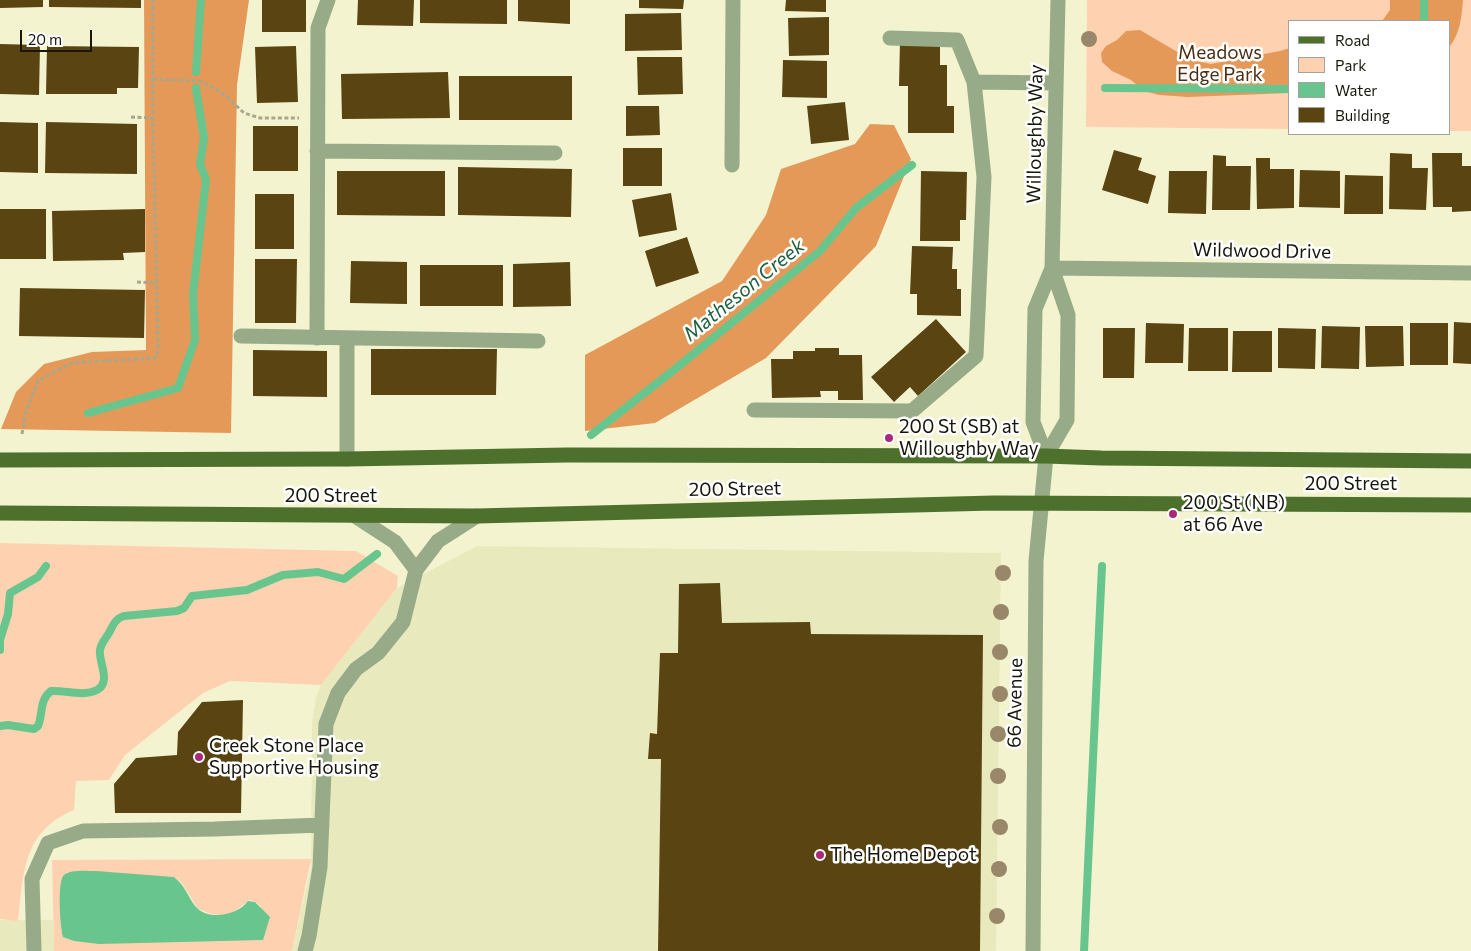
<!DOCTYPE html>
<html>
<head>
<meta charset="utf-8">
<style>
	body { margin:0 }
	#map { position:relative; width:1471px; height:951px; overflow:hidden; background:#f3f3d0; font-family:Commissioner,sans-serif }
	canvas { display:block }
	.legend { position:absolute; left:1288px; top:20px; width:162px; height:115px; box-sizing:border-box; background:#fff; border:1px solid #a3a29d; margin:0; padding:6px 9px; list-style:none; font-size:15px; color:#18170b }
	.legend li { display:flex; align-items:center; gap:10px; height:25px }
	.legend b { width:25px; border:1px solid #a3a29d }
	.scale { position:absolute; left:20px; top:30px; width:72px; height:22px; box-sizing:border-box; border:2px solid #18170b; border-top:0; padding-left:6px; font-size:15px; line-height:18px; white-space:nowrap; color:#18170b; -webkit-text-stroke:4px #fff; paint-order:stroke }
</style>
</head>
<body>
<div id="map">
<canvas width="1471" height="951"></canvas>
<ul class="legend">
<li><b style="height:6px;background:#4e702d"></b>Road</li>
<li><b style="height:14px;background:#fed2b1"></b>Park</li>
<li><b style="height:14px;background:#68c58d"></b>Water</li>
<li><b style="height:14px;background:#5a4411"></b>Building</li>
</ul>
<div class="scale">20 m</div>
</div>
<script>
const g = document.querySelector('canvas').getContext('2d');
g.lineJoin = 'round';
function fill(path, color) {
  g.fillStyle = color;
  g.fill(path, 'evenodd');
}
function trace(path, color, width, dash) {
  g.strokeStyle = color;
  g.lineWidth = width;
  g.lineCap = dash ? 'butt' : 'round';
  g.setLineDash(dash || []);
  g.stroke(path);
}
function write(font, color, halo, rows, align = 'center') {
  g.font = font + ' Commissioner,sans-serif';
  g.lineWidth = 5;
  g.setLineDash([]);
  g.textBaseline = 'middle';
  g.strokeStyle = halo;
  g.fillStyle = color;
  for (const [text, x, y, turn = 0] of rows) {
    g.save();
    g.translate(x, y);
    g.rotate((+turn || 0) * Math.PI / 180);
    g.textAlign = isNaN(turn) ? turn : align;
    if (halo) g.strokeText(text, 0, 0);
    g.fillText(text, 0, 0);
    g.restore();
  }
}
const built = new Path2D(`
	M477,546L1001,553L996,951H292L311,867L312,724L316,698L321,685L397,588Z
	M0,920H53L54,951H0Z`);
const green = new Path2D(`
	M1087,0H1471V131H1450V21H1290V129L1086,127Z
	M0,543L356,551L398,576L397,588L321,685L230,681L203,693L125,755L109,780L76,781L74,810C22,832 24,872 18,921L0,919Z
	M311,859L292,951H54L52,860ZM150,876L174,877L182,883L198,909L212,914L221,915L232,913L250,900L255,902L262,907L99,944L61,931L60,896L62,879Z`);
const forest = new Path2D(`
	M144,0H249L237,85L231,433L1,429L16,392L44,364L92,352L146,350Z
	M1390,0H1463C1462,15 1460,34 1450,46V21H1382L1390,10Z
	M1140,30L1191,60L1211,64L1280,51L1290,48V93L1188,97L1159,95L1144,91L1131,80L1112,71L1102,62L1101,53L1106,46L1117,40L1126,31Z
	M870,124L894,125L911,159L876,246L766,358L655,423L585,431V355L722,281L766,215L781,169L855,144Z`);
const water = new Path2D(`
	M96,871L174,877C187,887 189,901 198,909C211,920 238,915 248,901L255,902L270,917L263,940L99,944L74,941L63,937C60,928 57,880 64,875C71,869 87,871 96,871Z`);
const stream = new Path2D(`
	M1424,21V0
	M196,72L201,0
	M1105,88L1290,89
	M88,413L178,388L195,340L193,294L206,180L200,164L204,138L196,88
	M591,435L675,369L820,251L856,208L912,165
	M0,640L8,614L10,593L38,577L46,566
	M0,641V650
	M0,726L8,725L34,729L38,726C43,715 39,700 51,691C66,690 83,697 97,690C112,682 98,661 100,650C101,643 106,638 109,633C113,625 115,619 124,616L177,611L184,608L192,596L247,590L283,575L318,572L344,579L377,554
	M1084,951L1102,566`);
const building = new Path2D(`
	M0,0H43V7L0,8Z
	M49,0H141V8L49,7Z
	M262,0H306V32H262Z
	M358,0H414L413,26L357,25Z
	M420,0H507V24L420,23Z
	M518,0H570V24L518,21Z
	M639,0H684L683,9L639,8Z
	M786,0H826V12L785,11Z
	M681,13L682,50L625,51V14Z
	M829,17V55L789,56L788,18Z
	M900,41L940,42V65H947V106H954V133H908V86H899Z
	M0,44L40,45L39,95L0,94Z
	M47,46L139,47L138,88H117V94H46Z
	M296,46L298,102L257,103L255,47Z
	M637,57H682L683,94L638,95Z
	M783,60L827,61V98L782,97Z
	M448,72L450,118L342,119L341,74Z
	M459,76H572V120H459Z
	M845,102L849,140L811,144L807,106Z
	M626,106H659L660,135L626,136Z
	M0,122L38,123V173L0,172Z
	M46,122L137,124V174L45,173Z
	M253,126H298V171H253Z
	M623,148H662V186H623Z
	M1114,150L1142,158L1138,170L1156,176L1148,204L1102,190Z
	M1390,153L1412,154V168H1428L1426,210L1389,209Z
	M1432,153H1462V166H1471V211L1452,212V207H1433Z
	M1213,155L1226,156V166H1251L1250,210H1212Z
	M1256,158H1270V169H1294V208L1257,209Z
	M458,167L572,169L571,217L458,215Z
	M1300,170L1340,171V208L1299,207Z
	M337,171H445V216L337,215Z
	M921,171L967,172L966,220H960V241H920Z
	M1169,171H1207L1206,214L1168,213Z
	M1345,175L1383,176V214H1344Z
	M671,193L677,230L639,237L632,200Z
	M255,194H294V249H255Z
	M0,209H46V259H0Z
	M145,209V252L123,253L124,260L53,261L52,211Z
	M687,237L699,273L656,287L645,251Z
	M912,246L953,247L952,269H957V289H961V316L917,315V294H910Z
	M255,259H297L296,323H255Z
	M351,261L407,262V304L350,303Z
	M570,262L571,306L513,307V264Z
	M420,265H503V306H420Z
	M20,288L145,290L144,338L19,336Z
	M936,319L966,352L918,396L910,387L894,402L871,377Z
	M1454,322L1471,323V364L1453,363Z
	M1146,323L1184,324L1183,363H1145Z
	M1410,323H1448V365H1410Z
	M1322,326L1360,327L1359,369L1321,368Z
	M1365,326H1403L1404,366L1366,367Z
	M1103,328H1135L1134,378H1103Z
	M1189,328H1228V371H1188Z
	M1278,328L1316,329L1315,369L1278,368Z
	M1233,331H1272V372H1232Z
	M815,348H839V355H862L863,400H838V391H820L821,397L772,398L771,359H793V351H815Z
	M371,349H497L496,395H371Z
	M253,350L327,351V397L253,396Z
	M720,583L722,623L810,622L811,634L983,635L980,951H658L661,759H648L650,733L657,734L660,653H678L679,584Z
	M243,700L241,813H115L114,784L136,758L177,755L178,732L202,702Z`);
const path = new Path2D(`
	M153,79L200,81L214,88L226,96L244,113L260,118H299
	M131,117L153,118
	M137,282L155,283
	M22,434L26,412L38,381L71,363L156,358L158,347L153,118V0`);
const minor = new Path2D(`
	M974,82L1056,83
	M317,151L555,153
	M732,165L733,0
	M1052,268L1471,273
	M241,336L538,341
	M317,338L318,28L328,0
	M754,410L912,411L976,356L984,177L974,82L957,40L890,38
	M1046,456L1067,420L1068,315L1052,268L1058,0
	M347,459V338
	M355,516L395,542L416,570L438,541L477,516
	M34,951L32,879L48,843L83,831L215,829L322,825
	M305,951L309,936L320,867L326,724L338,693L356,669L378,653L403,622L416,570
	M1033,951L1036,561L1046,456L1033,422L1035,309L1052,268`);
const major = new Path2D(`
	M0,460L347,459L567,455L1046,456L1101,458L1471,461
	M0,513L477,516L994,503L1471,505`);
const trees = [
	[1089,39],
	[1003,573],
	[1001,612],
	[1000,652],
	[1000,694],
	[998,734],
	[998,776],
	[1000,827],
	[999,869],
	[997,916]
];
const markers = [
	[889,438,5,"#a92978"],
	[1173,514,5,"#a92978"],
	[199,757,5,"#a92978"],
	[820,855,5,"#a92978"]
];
const parkNames = [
	["Meadows",1220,53],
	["Edge Park",1220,75]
];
const streetNames = [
	["Willoughby Way",1035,134,-89],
	["Wildwood Drive",1262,251,1],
	["200 Street",1351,484],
	["200 Street",735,489,-1],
	["200 Street",331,496],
	["66 Avenue",1015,703,-89]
];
const poiNames = [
	["200 St (SB) at",899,427],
	["Willoughby Way",899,449],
	["200 St (NB)",1183,503],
	["at 66 Ave",1183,525],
	["Creek Stone Place",209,746],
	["Supportive Housing",209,768],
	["The Home Depot",830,855]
];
const waterNames = [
	["Matheson Creek",744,290,-39]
];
fill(built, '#e9e9be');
fill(green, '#fed2b1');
fill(forest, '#e59959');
fill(water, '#68c58d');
trace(stream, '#68c58d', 8);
fill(building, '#5a4411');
trace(path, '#a7a78c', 3, [4, 2.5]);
trace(minor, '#97ab88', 15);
trace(major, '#4e702d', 15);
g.fillStyle = '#988768';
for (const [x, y] of trees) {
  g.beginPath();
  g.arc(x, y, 8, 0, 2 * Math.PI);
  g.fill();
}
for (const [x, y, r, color] of markers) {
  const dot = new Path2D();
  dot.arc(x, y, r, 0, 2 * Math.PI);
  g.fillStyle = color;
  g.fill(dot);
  trace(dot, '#fff', 2);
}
write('19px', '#4d2e13', '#fff', parkNames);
write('19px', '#18170b', '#fff', streetNames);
write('19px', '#18170b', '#fff', poiNames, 'left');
write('italic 20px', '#1e623d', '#fff', waterNames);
</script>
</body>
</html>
